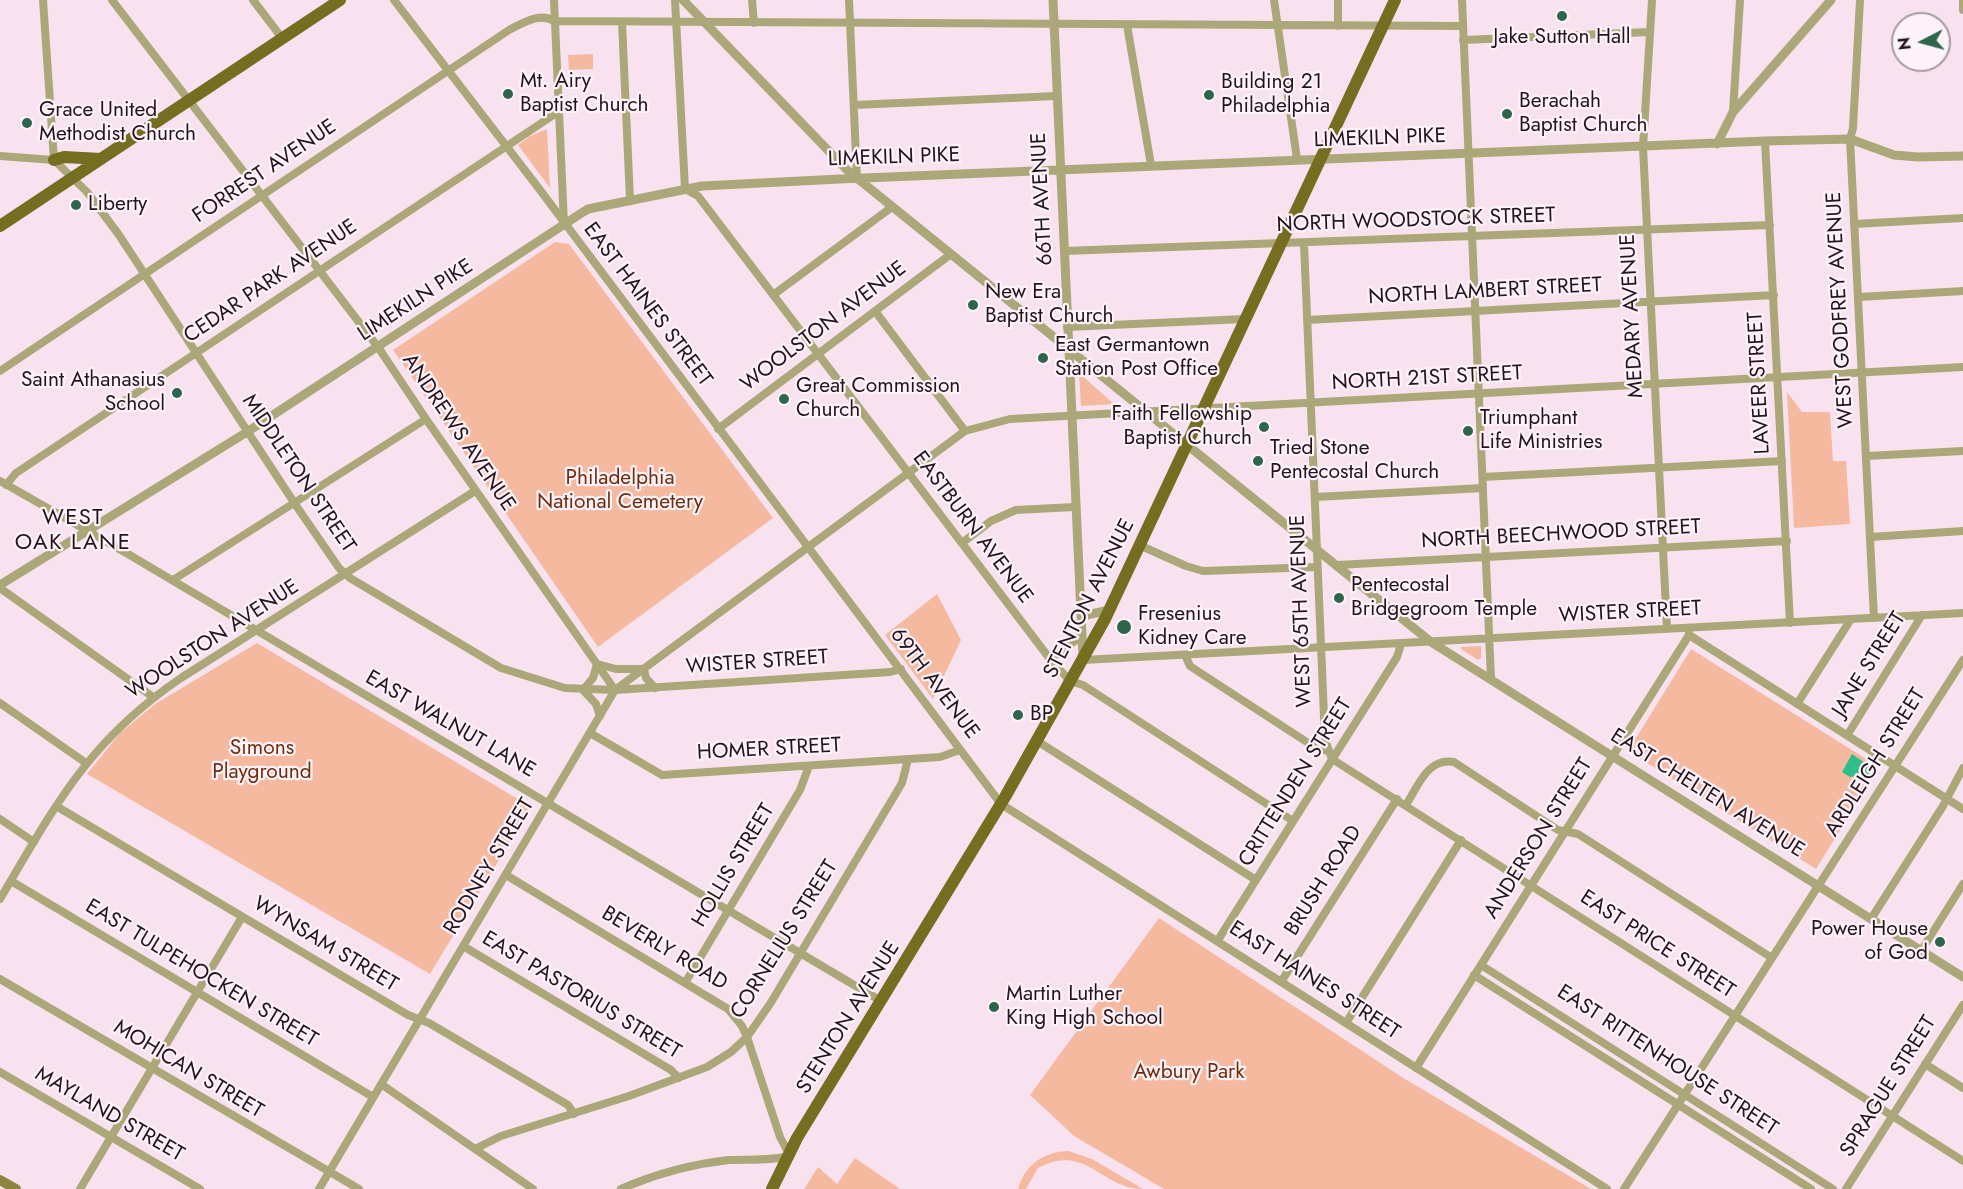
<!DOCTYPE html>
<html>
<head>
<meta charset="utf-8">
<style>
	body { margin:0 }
	#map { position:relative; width:1963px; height:1189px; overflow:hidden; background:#f9e2ef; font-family:Jost,sans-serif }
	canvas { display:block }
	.north { position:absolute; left:1891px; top:12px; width:60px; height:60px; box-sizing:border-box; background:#fef3f9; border:2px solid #a799a1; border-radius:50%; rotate:264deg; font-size:16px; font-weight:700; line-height:24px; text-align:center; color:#25121d }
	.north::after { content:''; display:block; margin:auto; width:21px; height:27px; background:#2d654d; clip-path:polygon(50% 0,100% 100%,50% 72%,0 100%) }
</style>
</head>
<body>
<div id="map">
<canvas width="1963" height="1189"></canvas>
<div class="north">N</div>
</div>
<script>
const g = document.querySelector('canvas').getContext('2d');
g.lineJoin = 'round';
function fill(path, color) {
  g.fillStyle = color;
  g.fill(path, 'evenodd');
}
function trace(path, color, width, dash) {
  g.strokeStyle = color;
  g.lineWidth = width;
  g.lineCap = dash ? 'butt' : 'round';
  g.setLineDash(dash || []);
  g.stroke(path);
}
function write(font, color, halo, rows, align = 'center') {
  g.font = font + ' Jost,sans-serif';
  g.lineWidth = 4.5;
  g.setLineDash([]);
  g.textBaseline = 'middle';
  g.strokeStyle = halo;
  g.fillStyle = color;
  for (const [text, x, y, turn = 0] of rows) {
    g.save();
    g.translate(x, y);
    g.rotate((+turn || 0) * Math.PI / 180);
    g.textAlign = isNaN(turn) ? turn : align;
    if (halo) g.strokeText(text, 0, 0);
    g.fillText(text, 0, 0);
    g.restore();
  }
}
const green = new Path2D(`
	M593,54V69L569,70L568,55Z
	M547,129L550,188L518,145L530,136Z
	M555,242L569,244L773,518L598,647L393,350Z
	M1079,373L1114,404L1081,406Z
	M1787,392L1802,412H1830L1833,461H1846L1850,524L1794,528Z
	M937,594L961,640L933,699L885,635Z
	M257,643L531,807L430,974L87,774L119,734L155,704Z
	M1481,646V658L1478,660L1461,649V647Z
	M1691,649L1879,767L1816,869L1628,751Z
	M1159,918L1405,1079L1591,1189H1164L1074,1136L1030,1095Z
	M1068,1151L1092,1159L1143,1189C1101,1189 1086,1142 1038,1168L1026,1189H1018C1025,1165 1043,1152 1068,1151Z
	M855,1158L900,1189H804L818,1167L837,1184Z`);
const water = new Path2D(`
	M1852,754L1874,769L1868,779L1861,775L1850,777L1842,772Z`);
const minor = new Path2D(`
	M43,0L54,160L87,192L119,235L295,504L339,568L350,578L501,668L565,688L615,690L890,672L901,669
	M112,0L378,347L426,419L615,690
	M253,0L282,38
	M394,0L537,186L1001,804L1607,1189
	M554,0L564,224
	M675,0L685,189L698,196L1050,659L1070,681L1083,685L1293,821
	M752,0L754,23
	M849,0L857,179
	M1274,0L1297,159
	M1462,0L1491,679
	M1652,0L1643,147L1667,629
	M1860,0L1853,128L1850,139L1874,618
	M1963,0V10
	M622,22L630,200
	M1127,25L1151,165
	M1338,26V0
	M1463,40L1650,32
	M854,105L1056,96
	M1733,112L1740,0
	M1765,141L1790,623
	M0,156L54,160
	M1854,224L1963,218
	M1304,244L1325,740L1332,759L1963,1161
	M1064,251L1770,225
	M773,295L892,207
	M1859,297L1963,291
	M875,311L965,431
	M1307,320L1774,295
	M1067,327L1245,319
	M0,371L509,30C523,23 540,12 554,21L1463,26
	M718,429L951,254
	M1867,456L1963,451
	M1483,477L1782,461
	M0,481L128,554L881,1001
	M6,485L16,473L558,112
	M1316,497L1483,488
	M1870,537L1963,531
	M962,543L991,521L1016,510L1075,507
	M1139,545L1186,566L1203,571L1317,567
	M1337,565L1787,541
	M173,580L426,419
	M0,588L153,697
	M1689,635L1963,809
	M1185,655L1190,666L1199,672L1316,748L1328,751
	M1083,660L1963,613
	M0,703L86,763
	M1797,704L1851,619
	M600,716L596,704L583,690L593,678L597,664L616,669H644L646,678L655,688
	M590,733L662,775L940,757L960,750
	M1848,734L1922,615
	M1037,741L1256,880
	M1406,805C1418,786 1428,757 1454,762L1558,830L1578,834L1772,958
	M56,806L408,1015L429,1023L568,1105L574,1114
	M0,819L34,842
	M506,875L728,1009L742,1026L747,1037L780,1137L790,1156C770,1161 750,1159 729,1160C692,1164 655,1174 621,1189
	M11,881L373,1097
	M0,899C55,806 88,741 181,678L475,491
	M1871,919L1943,806L1963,768
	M1218,940L1397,657L1401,644
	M463,946L671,1070L679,1078
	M1921,951L1963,884
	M1481,965L1833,1189
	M1474,975L1811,1189
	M0,979L359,1189
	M1281,982L1397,799
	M685,983L800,790L809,766
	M1346,1023L1461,840
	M1925,1064L1963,1088
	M1416,1068L1689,635V628
	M0,1072L200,1189
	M381,1084L533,1189
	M475,1149L501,1136L629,1096L707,1067L731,1052L747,1037L770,1004L902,783L908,759
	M80,1189L242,917
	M319,1189L615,690L965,431L1010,419L1963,367
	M1624,1189L1963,660
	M1846,1189L1963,1005`);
const tertiary = new Path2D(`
	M683,0L847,170L1431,642L1963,977
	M1053,0L1083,657
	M1717,144L1733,112L1831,0
	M0,585L247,432L580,214L588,209L702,186L840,179L1765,141L1850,139L1894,155L1918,157L1963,156
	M1081,611L1087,615L1109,610
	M1050,659L1082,635`);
const secondary = new Path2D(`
	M0,1180L16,1189`);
const primary = new Path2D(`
	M54,160L64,157L101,159
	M0,226L340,0
	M772,1189L797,1138L1005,797L1105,619L1395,0`);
const markers = [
	[1562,16,6,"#2d654d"],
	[508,94,6,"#2d654d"],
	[1209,95,6,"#2d654d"],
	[1507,114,6,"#2d654d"],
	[27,123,6,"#2d654d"],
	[76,205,6,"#2d654d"],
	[973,305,6,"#2d654d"],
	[1043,358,6,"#2d654d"],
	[177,393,6,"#2d654d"],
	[784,399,6,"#2d654d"],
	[1264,427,6,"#2d654d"],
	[1468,431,6,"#2d654d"],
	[1258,461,6,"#2d654d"],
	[1339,598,6,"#2d654d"],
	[1124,627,8,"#2d654d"],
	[1018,715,6,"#2d654d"],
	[1940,942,6,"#2d654d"],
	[994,1007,6,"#2d654d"]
];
const poiNames = [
	["Jake Sutton Hall",1562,38,"center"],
	["Mt. Airy",520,82],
	["Baptist Church",520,106],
	["Building 21",1221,83],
	["Philadelphia",1221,107],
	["Berachah",1519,102],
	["Baptist Church",1519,126],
	["Grace United",39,111],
	["Methodist Church",39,135],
	["Liberty",88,205],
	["New Era",985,293],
	["Baptist Church",985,317],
	["East Germantown",1055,346],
	["Station Post Office",1055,370],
	["Saint Athanasius",165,381,"right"],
	["School",165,405,"right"],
	["Great Commission",796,387],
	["Church",796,411],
	["Faith Fellowship",1252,415,"right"],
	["Baptist Church",1252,439,"right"],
	["Triumphant",1480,419],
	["Life Ministries",1480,443],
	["Tried Stone",1270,449],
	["Pentecostal Church",1270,473],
	["Pentecostal",1351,586],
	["Bridgegroom Temple",1351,610],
	["Fresenius",1138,615],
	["Kidney Care",1138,639],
	["BP",1030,715],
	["Power House",1928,930,"right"],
	["of God",1928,954,"right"],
	["Martin Luther",1006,995],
	["King High School",1006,1019]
];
const streetNames = [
	["LIMEKILN PIKE",1380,139,-2],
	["LIMEKILN PIKE",894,158,-2],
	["FORREST AVENUE",265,172,-34],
	["66TH AVENUE",1043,199,-93],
	["NORTH WOODSTOCK STREET",1416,221,-2],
	["CEDAR PARK AVENUE",271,282,-34],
	["NORTH LAMBERT STREET",1485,292,-3],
	["LIMEKILN PIKE",416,301,-33],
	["EAST HAINES STREET",647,305,53],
	["WEST GODFREY AVENUE",1841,310,-93],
	["MEDARY AVENUE",1633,316,-93],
	["WOOLSTON AVENUE",824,327,-37],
	["NORTH 21ST STREET",1427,379,-3],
	["LAVEER STREET",1760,383,-93],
	["ANDREWS AVENUE",458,433,56],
	["MIDDLETON STREET",298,474,56],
	["EASTBURN AVENUE",972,528,53],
	["NORTH BEECHWOOD STREET",1561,535,-3],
	["STENTON AVENUE",1090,599,-63],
	["WEST 65TH AVENUE",1302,611,-92],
	["WISTER STREET",1630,613,-3],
	["WOOLSTON AVENUE",213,640,-33],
	["WISTER STREET",757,663,-4],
	["JANE STREET",1870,665,-58],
	["69TH AVENUE",934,684,53],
	["EAST WALNUT LANE",450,725,30],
	["HOMER STREET",769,750,-3],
	["ARDLEIGH STREET",1876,763,-58],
	["CRITTENDEN STREET",1296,783,-58],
	["EAST CHELTEN AVENUE",1707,794,32],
	["ANDERSON STREET",1539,839,-58],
	["HOLLIS STREET",734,866,-59],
	["RODNEY STREET",490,867,-59],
	["BRUSH ROAD",1324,881,-58],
	["CORNELIUS STREET",785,940,-58],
	["WYNSAM STREET",325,945,31],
	["EAST PRICE STREET",1657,945,33],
	["BEVERLY ROAD",664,949,31],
	["EAST TULPEHOCKEN STREET",201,974,31],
	["EAST HAINES STREET",1314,981,33],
	["EAST PASTORIUS STREET",581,996,31],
	["STENTON AVENUE",849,1018,-58],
	["EAST RITTENHOUSE STREET",1667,1061,33],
	["MOHICAN STREET",188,1070,31],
	["SPRAGUE STREET",1889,1087,-58],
	["MAYLAND STREET",109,1115,30]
];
const parkNames = [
	["Philadelphia",620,479],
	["National Cemetery",620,503],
	["Simons",262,749],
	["Playground",262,773],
	["Awbury Park",1189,1073]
];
const neighbourhoodNames = [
	["WEST",73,519],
	["OAK LANE",73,544]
];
fill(green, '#f5b9a0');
fill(water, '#2ebe8a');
trace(minor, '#aba778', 8);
trace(tertiary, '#aba778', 9);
trace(secondary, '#8d853b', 10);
trace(primary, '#756d20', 12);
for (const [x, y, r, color] of markers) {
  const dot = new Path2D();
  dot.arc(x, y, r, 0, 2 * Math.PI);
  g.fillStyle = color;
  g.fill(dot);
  trace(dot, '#fef3f9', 2);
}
write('21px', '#25121d', '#fef3f9', poiNames, 'left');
write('21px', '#25121d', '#fef3f9', streetNames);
write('21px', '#702d0d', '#fef3f9', parkNames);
g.letterSpacing = '1.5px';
write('22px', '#25121d', '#fef3f9', neighbourhoodNames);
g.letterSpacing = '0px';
</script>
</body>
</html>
